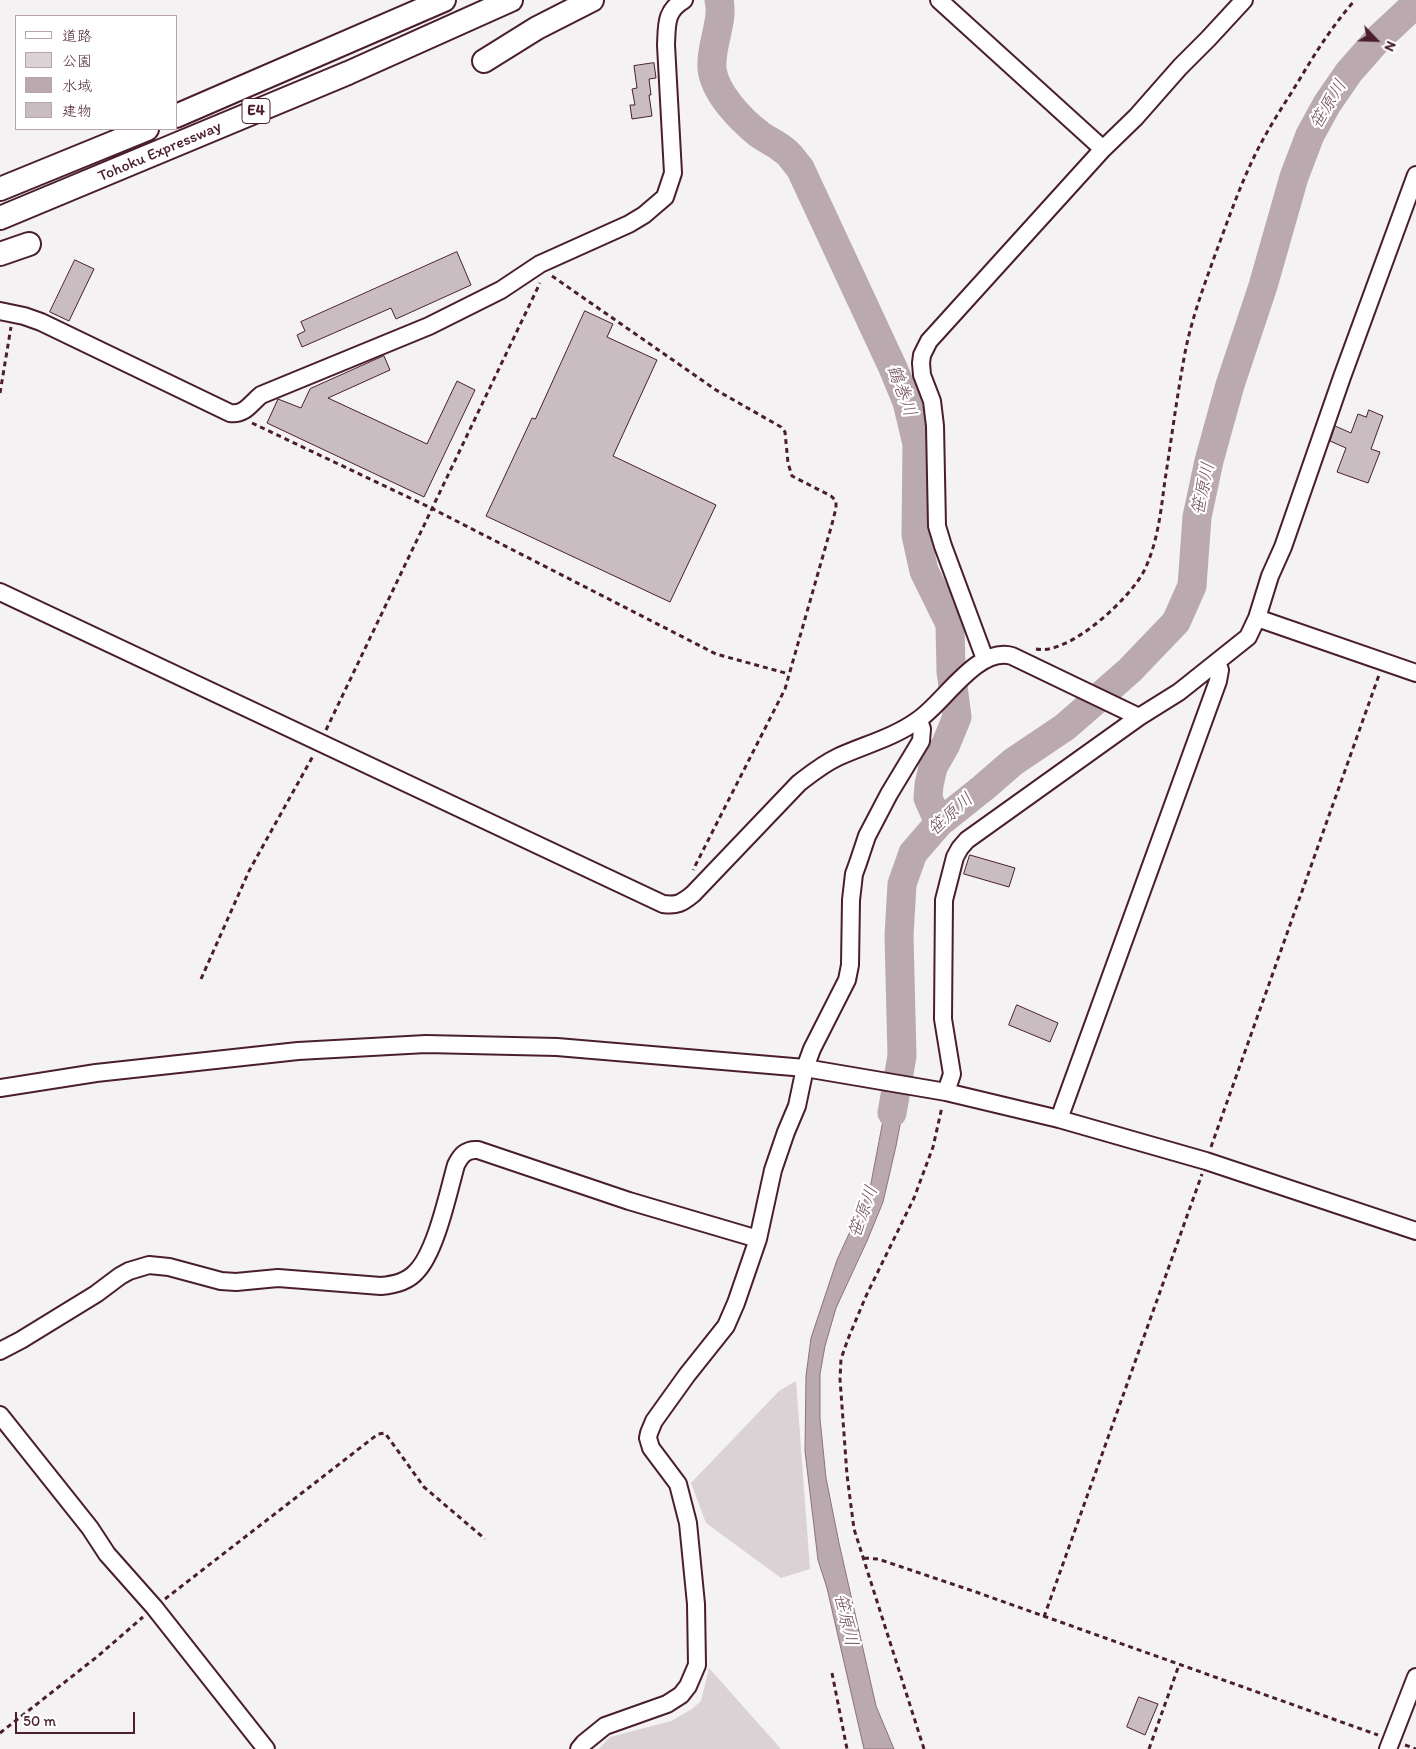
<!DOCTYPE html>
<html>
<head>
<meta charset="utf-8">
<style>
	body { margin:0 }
	#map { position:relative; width:1416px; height:1749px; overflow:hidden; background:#f4f2f2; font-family:Itim,"Klee One",sans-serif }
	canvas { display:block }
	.legend { position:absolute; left:15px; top:15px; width:162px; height:115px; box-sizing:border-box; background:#fff; border:1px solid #b7a5aa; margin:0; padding:6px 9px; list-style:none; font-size:15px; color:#4a1f2b }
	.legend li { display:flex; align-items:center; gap:10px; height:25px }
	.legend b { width:25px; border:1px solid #b7a5aa }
	.north { position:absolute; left:1351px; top:15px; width:50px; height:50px; -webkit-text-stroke:4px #fff; paint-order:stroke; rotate:114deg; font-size:14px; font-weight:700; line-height:20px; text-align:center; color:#4a1f2b }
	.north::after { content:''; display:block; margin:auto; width:18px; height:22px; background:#4a1f2b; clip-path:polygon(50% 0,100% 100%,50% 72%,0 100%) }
	.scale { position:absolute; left:15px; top:1712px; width:120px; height:22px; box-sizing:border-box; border:2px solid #4a1f2b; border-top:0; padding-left:6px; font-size:15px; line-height:18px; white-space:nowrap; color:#4a1f2b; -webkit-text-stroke:4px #fff; paint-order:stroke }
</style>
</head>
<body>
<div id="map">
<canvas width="1416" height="1749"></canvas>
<ul class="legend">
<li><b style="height:6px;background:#fff"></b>道路</li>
<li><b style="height:14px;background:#dbd2d5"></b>公園</li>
<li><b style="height:14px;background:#baa9ae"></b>水域</li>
<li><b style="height:14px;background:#cabdc1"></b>建物</li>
</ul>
<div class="north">N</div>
<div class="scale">50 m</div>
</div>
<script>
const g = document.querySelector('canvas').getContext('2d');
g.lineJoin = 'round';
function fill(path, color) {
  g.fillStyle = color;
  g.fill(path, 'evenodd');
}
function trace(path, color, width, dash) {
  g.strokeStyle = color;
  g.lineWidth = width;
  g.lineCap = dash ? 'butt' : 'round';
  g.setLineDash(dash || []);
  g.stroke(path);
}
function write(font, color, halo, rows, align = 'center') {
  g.font = font + ' Itim,"Klee One",sans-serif';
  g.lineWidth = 4.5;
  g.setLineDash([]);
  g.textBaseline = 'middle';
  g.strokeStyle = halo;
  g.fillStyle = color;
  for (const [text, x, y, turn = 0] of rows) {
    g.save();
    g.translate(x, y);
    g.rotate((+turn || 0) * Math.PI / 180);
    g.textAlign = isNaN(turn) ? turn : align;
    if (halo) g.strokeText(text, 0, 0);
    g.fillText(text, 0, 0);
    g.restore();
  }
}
const green = new Path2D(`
	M796,1381L810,1569L781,1578L706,1523L691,1483L779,1391Z
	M709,1668L781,1749H599L610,1737L671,1721L692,1709L701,1701Z`);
const water = new Path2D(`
	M889,1091L906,1094L896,1146L883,1202L867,1241L836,1308L825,1346L820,1374V1419L826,1478L839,1543L876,1706L894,1749H864L827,1588L818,1560L805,1451L806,1376L811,1338L837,1260L870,1188Z`);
const river = new Path2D(`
	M719,0C724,22 710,45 712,69C715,93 740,119 759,134C767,140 777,144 785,151C791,155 795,163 800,168L893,368L907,402L917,444L916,535L924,571L950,624L951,671L957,717L946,744L933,767L929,785L928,798L939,823
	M892,1113L902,1056L899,936L902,884L913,853L939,823L983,788L1013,762L1065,727L1104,693L1130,670L1176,622L1192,586L1197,517L1209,461L1230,385L1263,286L1294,177L1310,135L1327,104L1349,72L1379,38L1408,11L1416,6`);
const building = new Path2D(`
	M654,63L656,78L649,79L651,95H649L652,116L632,119L630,105H635L632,89L637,88L634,66Z
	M457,252L471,285L396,319L391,308L302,347L297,335L305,331L301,322Z
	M75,260L94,269L69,321L50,312Z
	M585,311L613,324L607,337L657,360L613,456L716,505L670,602L486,516L532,418L535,419Z
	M384,356L390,370L328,398L427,444L457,381L475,390L424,497L267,423L278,399L301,408L310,389Z
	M1369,410L1383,416L1371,449L1380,452L1368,483L1337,472L1346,448L1330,441L1335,426L1351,433L1358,414L1366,417Z
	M970,855L1015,868L1009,887L964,874Z
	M1017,1005L1058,1023L1050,1042L1009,1025Z
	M1139,1697L1158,1704L1145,1735L1127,1727Z`);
const path = new Path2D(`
	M552,276L716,390L781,427L785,432L788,463L792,476L831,496L836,501V508L832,524L785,689L693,870
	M0,393L11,327
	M252,423L431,508L716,654L789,674
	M1036,649C1069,656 1132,597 1145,569C1158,541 1161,510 1165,480C1171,442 1176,403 1183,364C1189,326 1202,291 1215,255C1230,215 1244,173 1265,136C1276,116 1289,97 1301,77C1317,50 1334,24 1355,0
	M326,730L540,283
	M201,979L249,871L313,756
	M1211,1147L1379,675
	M864,1558L878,1559L976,1592L1378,1735
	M165,1599L378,1434L385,1433L424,1487L485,1539
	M1044,1617L1202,1174
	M832,1673L847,1749
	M0,1733L98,1656L143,1617
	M1405,1745L1416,1749
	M924,1749L854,1529L847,1475L840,1379L841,1359L848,1339L866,1296L914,1198L933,1147L942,1107
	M1149,1749L1179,1665`);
const minor = new Path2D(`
	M939,0L1103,149
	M0,311L24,316L41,322L230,413C245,415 250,404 261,395L429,326L501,290L540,264L629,224L644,215L665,197L673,173L666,45C667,25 665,11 684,0
	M0,592L663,904C677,906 682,903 693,894L799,783C812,773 823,764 838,757C864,745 893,738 918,720C944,703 977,646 1012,656L1139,717
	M1257,618L1270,576L1283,547L1342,377L1416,175
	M985,659L943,546L937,526L935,426L932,401L922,375L921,363L922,355L929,341L1103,149L1136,117L1180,67L1208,39L1244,0
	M0,1088L96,1073L298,1051L426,1044L557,1047L805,1068L946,1092L1059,1119L1206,1161L1416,1231
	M946,1092L952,1074L943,1019L944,900L955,857L960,848L967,840L1139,717L1179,692L1248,637L1257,618L1416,673
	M1059,1119L1218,681L1220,670L1217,662
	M0,1351L21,1340L96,1294L120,1276L129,1271L149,1265L169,1267L221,1281L236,1282L278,1278L381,1286C393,1285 408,1281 416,1272C436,1252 448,1193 456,1165C461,1155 466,1149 478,1150L629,1201L758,1239
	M0,1415L90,1528L107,1554L154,1607L266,1749
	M579,1749L584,1743L605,1726L667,1704L681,1695L688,1686L697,1665L696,1604L688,1523L678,1484L651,1448L648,1438L649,1433L654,1421L687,1375L726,1326L736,1303L758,1239L773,1170L786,1132L797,1106L805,1068L812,1049L847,980L850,965L851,900L854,874L858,863L867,836L889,794L921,741L922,729L919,720
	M1388,1749L1416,1677`);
const highway = new Path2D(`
	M484,61L537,28L592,0
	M176,116L444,0
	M0,189L147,129
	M0,218L348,73L511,0
	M0,254L29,244`);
const shields = [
	[256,111,28]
];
const shieldNames = [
	["E4",256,111]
];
const streetNames = [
	["Tohoku Expressway",160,152,-23]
];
const waterNames = [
	["笹原川",1329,105,-59],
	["鶴巻川",901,391,70],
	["笹原川",1204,489,-78],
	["笹原川",951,815,-42],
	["笹原川",864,1212,-70],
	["笹原川",845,1620,77]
];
fill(green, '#dbd2d5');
fill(water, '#baa9ae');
trace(water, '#8d727a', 1);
trace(river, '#baa9ae', 29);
fill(building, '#cabdc1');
trace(building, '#4a1f2b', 1);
trace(minor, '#4a1f2b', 20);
trace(highway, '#4a1f2b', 26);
trace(path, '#4a1f2b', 3, [5, 4]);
trace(minor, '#fff', 16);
trace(highway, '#fff', 22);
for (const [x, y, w] of shields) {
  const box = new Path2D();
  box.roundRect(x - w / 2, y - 12.5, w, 25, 4);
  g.fillStyle = '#fff';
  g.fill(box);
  trace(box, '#4a1f2b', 1);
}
write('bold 15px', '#4a1f2b', null, shieldNames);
write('16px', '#4a1f2b', '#fff', streetNames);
write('italic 18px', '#714f59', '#fff', waterNames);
</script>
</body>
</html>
